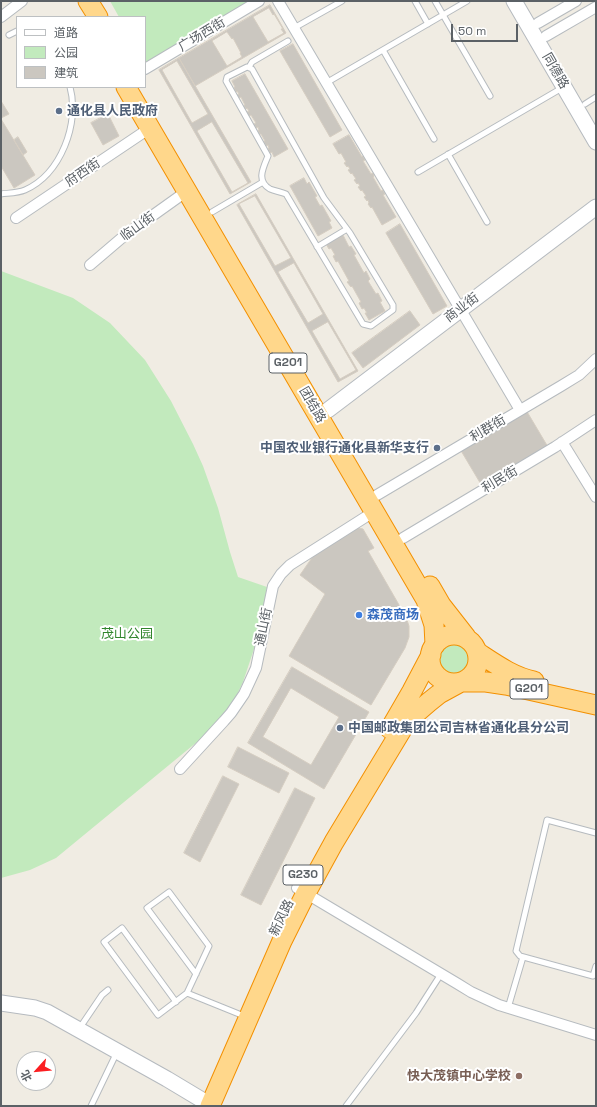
<!DOCTYPE html>
<html>
<head>
<meta charset="utf-8">
<style>
	body { margin:0 }
	#map { position:relative; width:597px; height:1107px; overflow:hidden; background:#f0ece3; font-family:"Space Grotesk","Noto Sans SC",sans-serif }
	canvas { display:block }
	.frame { position:absolute; inset:0; border:2px solid #5b6166; pointer-events:none }
	.legend { position:absolute; left:16px; top:16px; width:130px; height:72px; box-sizing:border-box; background:#fff; border:1px solid #bdc0c2; margin:0; padding:5px 7px; list-style:none; font-size:12px; color:#5b6166 }
	.legend li { display:flex; align-items:center; gap:8px; height:20px }
	.legend b { width:20px; border:1px solid #bdc0c2 }
	.north { position:absolute; left:16px; top:1051px; width:40px; height:40px; box-sizing:border-box; background:#fff; border:1px solid #bdc0c2; border-radius:50%; rotate:243deg; font-size:11px; font-weight:700; line-height:16px; text-align:center; color:#5b6166 }
	.north::after { content:''; display:block; margin:auto; width:14px; height:18px; background:#fb1f22; clip-path:polygon(50% 0,100% 100%,50% 72%,0 100%) }
	.scale { position:absolute; left:451px; top:24px; width:67px; height:18px; box-sizing:border-box; border:2px solid #5b6166; border-top:0; padding-left:5px; font-size:12px; line-height:14px; white-space:nowrap; color:#5b6166; -webkit-text-stroke:3px #fff; paint-order:stroke }
</style>
</head>
<body>
<div id="map">
<canvas width="597" height="1107"></canvas>
<div class="frame"></div>
<ul class="legend">
<li><b style="height:5px;background:#fff"></b>道路</li>
<li><b style="height:11px;background:#c2eabd"></b>公园</li>
<li><b style="height:11px;background:#cbc7c0"></b>建筑</li>
</ul>
<div class="north">北</div>
<div class="scale">50 m</div>
</div>
<script>
const g = document.querySelector('canvas').getContext('2d');
g.lineJoin = 'round';
function fill(path, color) {
  g.fillStyle = color;
  g.fill(path, 'evenodd');
}
function trace(path, color, width, dash) {
  g.strokeStyle = color;
  g.lineWidth = width;
  g.lineCap = dash ? 'butt' : 'round';
  g.setLineDash(dash || []);
  g.stroke(path);
}
function write(font, color, halo, rows, align = 'center') {
  g.font = font + ' "Space Grotesk","Noto Sans SC",sans-serif';
  g.lineWidth = 4;
  g.setLineDash([]);
  g.textBaseline = 'middle';
  g.strokeStyle = halo;
  g.fillStyle = color;
  for (const [text, x, y, turn = 0] of rows) {
    g.save();
    g.translate(x, y);
    g.rotate((+turn || 0) * Math.PI / 180);
    g.textAlign = isNaN(turn) ? turn : align;
    if (halo) g.strokeText(text, 0, 0);
    g.fillText(text, 0, 0);
    g.restore();
  }
}
const green = new Path2D(`
	M110,1H250L146,62L145,60V17H119Z
	M1,271L73,298L110,323L145,360L171,401L193,444L203,466L218,508L230,552L238,577L267,587L264,605L257,640L243,682L234,701L214,728L56,858L30,870L1,878Z
	M439 658a16 16 0 1 1 32 0a16 16 0 1 1-32 0Z`);
const building = new Path2D(`
	M270,5L286,33L195,86L179,58Z
	M269,8L273,15L274,14L283,29H281L284,33L268,42L253,17Z
	M227,32L232,39L233,38L241,53H240L242,57L227,66L212,41Z
	M293,44L342,130L330,137L280,51Z
	M179,58L251,182L230,194L159,70Z
	M177,61L208,114L192,123L162,70Z
	M245,74L288,149L274,157L272,152L270,153L268,149L269,148L268,145L266,146L264,142L265,141L261,134H260L258,131L259,130L258,127L256,128L254,124L256,123L251,115L249,116L247,112L249,111L247,108L246,109L244,106L245,105L241,97L239,98L237,95L239,94L237,91L236,92L234,88L235,87L232,81Z
	M1,101L9,114L1,118Z
	M108,114L119,136L103,145L91,123Z
	M1,119L35,175L14,188L1,166Z
	M212,122L248,183L232,192L197,131Z
	M349,135L362,157L363,156L365,160L363,161L371,174L373,173L374,176L373,177L381,191L383,190L385,194L383,195L396,217L382,225L372,207L371,208L368,204L369,203L368,200L367,201L364,197L366,196L362,190L361,191L358,187L360,186L358,183L357,184L354,180L356,179L352,173L351,174L348,170L350,169L348,166L347,167L344,163L346,162L341,153L339,154L333,144Z
	M18,137L27,152L23,155L14,140Z
	M304,178L307,184L309,182L317,196L315,197L320,206L322,205L331,221L329,222L332,228L318,236L290,186Z
	M256,194L358,371L338,382L237,205Z
	M255,196L291,258L275,266L239,204Z
	M400,224L447,306L433,314L386,233Z
	M343,235L349,247L351,246L356,254L354,255L364,273L366,271L370,279L368,281L376,294L378,293L382,301L380,302L385,311L369,320L365,313H367L364,308L362,309L359,303L361,302L352,286L351,287L347,282L349,281L338,261L336,262L333,256L335,255L331,248L329,249L326,244Z
	M294,263L323,314L308,323L278,272Z
	M410,311L420,325L363,368L352,353Z
	M328,322L356,370L340,379L312,331Z
	M526,410L548,447L482,486L460,449Z
	M354,527L363,529L374,548L368,551L406,617L409,626V637L405,648L371,705L289,656L325,594L300,575L316,552Z
	M292,667L369,712L324,789L248,743ZM291,688L339,717L311,765L263,737Z
	M238,747L289,773L279,793L228,767Z
	M223,776L239,784L200,862L184,853Z
	M295,788L315,798L261,905L241,895Z`);
const lane = new Path2D(`
	M415,1L428,24
	M435,1L490,96
	M294,28L342,1
	M9,35L17,31
	M383,50L434,139
	M247,67L252,69L324,198L350,233L393,305V310L371,326L363,324L286,194C281,192 275,191 270,189C256,181 263,168 268,156L226,81L227,77Z
	M249,67L252,62L288,41
	M326,83L467,1
	M585,104L596,97
	M448,154L487,222
	M418,172L562,88
	M1,194C9,193 18,193 25,190C61,174 80,123 70,87
	M212,212L263,182
	M317,247L347,229
	M596,833L547,820L516,951L520,956L593,976L596,966
	M187,993L239,1014
	M176,1002L122,928L104,942L158,1015L187,993L209,946L169,892L147,908L196,974
	M508,1008L523,957
	M79,1029L102,995L108,990
	M91,1106L117,1052
	M346,1106L416,1013L441,974`);
const street = new Path2D(`
	M278,1L520,410
	M1,17L22,1
	M538,23L576,1
	M546,36L596,7
	M145,69L259,1
	M16,218L150,128
	M90,265L124,236L187,191
	M562,442L596,497
	M377,495L561,386L579,375L596,359
	M403,538L555,447L596,420
	M180,769L224,721L231,713L244,694L256,668L273,586L281,574L290,565L375,511
	M297,888L458,984L471,992L499,1005L596,1035`);
const secondary = new Path2D(`
	M514,1L596,142
	M328,410L596,207
	M1,1003L35,1008L47,1012L167,1079L212,1106`);
const highway = new Path2D(`
	M88,1L98,17
	M126,87L426,600L434,625L435,645
	M430,586L441,605L466,637
	M430 659a24 24 0 1 1 48 0a24 24 0 1 1-48 0Z
	M477,652C494,663 513,677 534,681
	M390,729L412,691L431,655
	M210,1106L282,941L306,893L334,842L407,721L429,702L439,694L461,682H486L506,685L596,705`);
const markers = [
	[59,111,4,"#5c6f8a"],
	[437,448,4,"#5c6f8a"],
	[359,615,4,"#3f7fe0"],
	[340,728,4,"#5c6f8a"],
	[519,1076,4,"#8d6e63"]
];
const shields = [
	[288,363,38],
	[529,689,38],
	[303,875,40]
];
const shieldNames = [
	["G201",288,363],
	["G201",529,689],
	["G230",303,875]
];
const streetNames = [
	["广场西街",202,35,-31],
	["同德路",555,71,60],
	["府西街",83,173,-34],
	["临山街",138,227,-36],
	["商业街",462,308,-37],
	["团结路",312,405,60],
	["利群街",488,429,-31],
	["利民街",500,480,-31],
	["通山街",264,627,-78],
	["新风路",282,918,-64]
];
const serviceNames = [
	["通化县人民政府",67,111],
	["中国农业银行通化县新华支行",429,448,"right"],
	["中国邮政集团公司吉林省通化县分公司",348,728]
];
const shopNames = [
	["森茂商场",367,615]
];
const parkNames = [
	["茂山公园",127,634]
];
const educationNames = [
	["快大茂镇中心学校",511,1076]
];
fill(green, '#c2eabd');
fill(building, '#cbc7c0');
trace(building, '#d5cdc1', 1);
trace(lane, '#b6bbbf', 7);
trace(street, '#b6bbbf', 12);
trace(secondary, '#b5babf', 17);
trace(highway, '#f39000', 21);
trace(lane, '#fff', 5);
trace(street, '#fff', 10);
trace(secondary, '#fff', 15);
trace(highway, '#ffd78b', 19);
for (const [x, y, r, color] of markers) {
  const dot = new Path2D();
  dot.arc(x, y, r, 0, 2 * Math.PI);
  g.fillStyle = color;
  g.fill(dot);
  trace(dot, '#fff', 1.5);
}
for (const [x, y, w] of shields) {
  const box = new Path2D();
  box.roundRect(x - w / 2, y - 10, w, 20, 3);
  g.fillStyle = '#fff';
  g.fill(box);
  trace(box, '#5b6166', 1);
}
write('bold 12px', '#5b6166', null, shieldNames);
write('13px', '#5b6166', '#fff', streetNames);
write('bold 13px', '#4e5e75', '#fff', serviceNames, 'left');
write('bold 13px', '#366cbe', '#fff', shopNames, 'left');
write('13px', '#30852c', '#fff', parkNames);
write('bold 13px', '#785e54', '#fff', educationNames, 'right');
</script>
</body>
</html>
